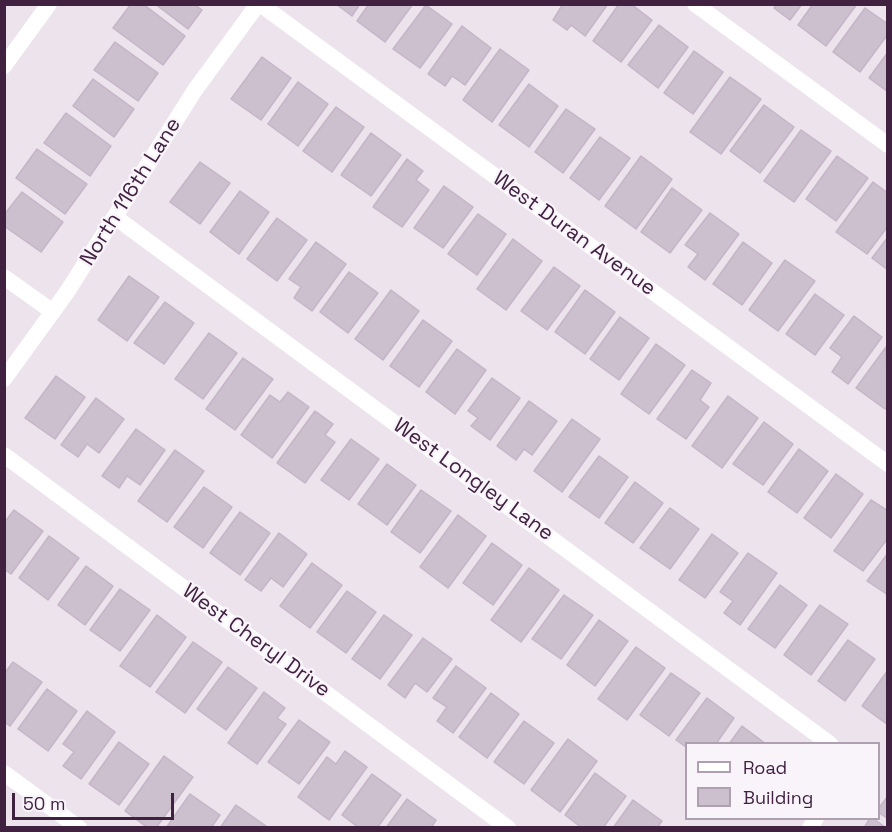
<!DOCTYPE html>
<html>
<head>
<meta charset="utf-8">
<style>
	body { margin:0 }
	#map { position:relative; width:892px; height:832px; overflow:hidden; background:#ece3ed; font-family:"Space Grotesk",sans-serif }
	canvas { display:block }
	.frame { position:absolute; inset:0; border:6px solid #402240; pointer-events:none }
	.legend { position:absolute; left:685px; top:742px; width:195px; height:78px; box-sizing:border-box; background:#f8f4fa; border:2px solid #aea0b0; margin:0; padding:8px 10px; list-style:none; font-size:18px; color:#402240 }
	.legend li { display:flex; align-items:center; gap:12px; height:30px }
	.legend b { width:30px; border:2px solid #aea0b0 }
	.scale { position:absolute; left:12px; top:793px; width:162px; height:27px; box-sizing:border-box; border:3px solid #402240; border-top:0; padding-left:8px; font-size:18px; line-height:21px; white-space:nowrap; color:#402240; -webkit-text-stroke:4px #f8f4fa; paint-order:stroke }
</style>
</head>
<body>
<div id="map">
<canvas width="892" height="832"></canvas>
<div class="frame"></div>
<ul class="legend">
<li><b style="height:8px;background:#fff"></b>Road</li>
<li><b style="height:16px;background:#ccbfce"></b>Building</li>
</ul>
<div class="scale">50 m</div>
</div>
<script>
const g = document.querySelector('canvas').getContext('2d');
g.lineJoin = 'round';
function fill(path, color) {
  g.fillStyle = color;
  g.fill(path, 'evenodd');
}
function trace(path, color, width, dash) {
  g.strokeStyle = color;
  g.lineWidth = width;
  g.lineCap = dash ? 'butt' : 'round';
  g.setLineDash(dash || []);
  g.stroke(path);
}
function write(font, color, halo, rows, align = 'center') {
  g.font = font + ' "Space Grotesk",sans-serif';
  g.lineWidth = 4.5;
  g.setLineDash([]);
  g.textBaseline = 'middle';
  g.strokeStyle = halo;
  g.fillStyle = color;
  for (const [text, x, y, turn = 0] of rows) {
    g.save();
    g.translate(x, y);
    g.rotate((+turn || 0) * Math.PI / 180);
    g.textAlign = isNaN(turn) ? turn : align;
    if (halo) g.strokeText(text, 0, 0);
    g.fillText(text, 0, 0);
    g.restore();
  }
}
const building = new Path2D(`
	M131,4H143L185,36L163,65L113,28Z
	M155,4H194L202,10L188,29Z
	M336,4H360L352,16Z
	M369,4H413L385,42L357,21Z
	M563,4H608L585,36L571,25L567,30L553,20Z
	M619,4H631L652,20L621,62L593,41Z
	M776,4H802L790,20L774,8Z
	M813,4H857L826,46L798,25Z
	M426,5L452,24L420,68L393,49Z
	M865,8L888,24V34L860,72L833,52Z
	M659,25L688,47L658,88L628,65Z
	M462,26L491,48L465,85L452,76L445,86L428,74Z
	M115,42L158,73L138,101L94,70Z
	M500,49L529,70L492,122L463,100Z
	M694,51L723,72L693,114L664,93Z
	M888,52V92L869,78Z
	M262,57L291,78L261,120L231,99Z
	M730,77L761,99L721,154L690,132Z
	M93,79L134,109L114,137L73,106Z
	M298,82L328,104L298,146L268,124Z
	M529,84L558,106L529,147L499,125Z
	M764,105L794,127L760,173L730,151Z
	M336,107L364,127L332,172L303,151Z
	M566,109L595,129L563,173L535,152Z
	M66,113L111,146L90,176L44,143Z
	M801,130L831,151L794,202L764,181Z
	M371,133L401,155L371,196L341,175Z
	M600,137L630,158L599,200L570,178Z
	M37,149L87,184L65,214L16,178Z
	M641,156L672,179L636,229L605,206Z
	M837,156L868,178L836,221L806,199Z
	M407,159L423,171L416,180L429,190L402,227L373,207Z
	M200,162L230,183L200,224L170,202Z
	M873,182L888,193V226L867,254L836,232Z
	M444,186L473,207L443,248L414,228Z
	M672,188L702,210L670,253L641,232Z
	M240,191L269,212L239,254L210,232Z
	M22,192L63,222L41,252L4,226V215Z
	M710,213L739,234L705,280L688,267L698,254L685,245Z
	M478,214L506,234L477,275L448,254Z
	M277,218L307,240L277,281L247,259Z
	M888,237V270L872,258Z
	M513,239L542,261L506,310L477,289Z
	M316,242L346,264L312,311L294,298L301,287L289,279Z
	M743,242L772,263L742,305L713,284Z
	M785,260L815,281L778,331L749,310Z
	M554,267L580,286L547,330L521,311Z
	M349,272L378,293L348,333L320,312Z
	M129,276L159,297L127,341L98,320Z
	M391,290L419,311L383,360L355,339Z
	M585,290L615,312L585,354L555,332Z
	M815,294L844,315L815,355L786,334Z
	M165,302L194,323L164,364L134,343Z
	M854,316L882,337L848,384L832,372L842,357L830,348Z
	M620,317L649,338L619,380L590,359Z
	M423,320L452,341L419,387L390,366Z
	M209,333L237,353L203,399L175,379Z
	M656,344L685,365L649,414L621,394Z
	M886,347L888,405L885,409L856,388Z
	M457,349L486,370L455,414L426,392Z
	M243,358L273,379L235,430L206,409Z
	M692,370L711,383L700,400L709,407L686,439L657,419Z
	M56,376L85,397L55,439L25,418Z
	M492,378L520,398L490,440L471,426L478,418L468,411Z
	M288,392L309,407L272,458L241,435L270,395L280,402Z
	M728,396L758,418L722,468L692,446Z
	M96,398L124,419L99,453L87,444L78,457L61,445Z
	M529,401L557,421L532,455L524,449L516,460L497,446Z
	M315,411L333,424L325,435L335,442L305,483L277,463Z
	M572,419L600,439L562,492L534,471Z
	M764,422L793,444L763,485L733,464Z
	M136,429L165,450L140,485L127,476L119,488L102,476Z
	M351,439L379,459L349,500L321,480Z
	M799,449L828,471L797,513L768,492Z
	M175,450L204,471L167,522L138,501Z
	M599,456L628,477L599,518L569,497Z
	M387,464L416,485L387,525L358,504Z
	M836,474L863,494L831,538L804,518Z
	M635,482L663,503L633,543L605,523Z
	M204,487L232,507L203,548L174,527Z
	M421,490L451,511L420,553L391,532Z
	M871,500L888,511V538L863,571L834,551Z
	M670,508L699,529L670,569L640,548Z
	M14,510L43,531L11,574L4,569V523Z
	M240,512L270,533L240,575L210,553Z
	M458,515L486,536L448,588L420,567Z
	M279,533L307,554L283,587L271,578L261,591L245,580Z
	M712,534L738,553L705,598L679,580Z
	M49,536L79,558L48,600L19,578Z
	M492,543L522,565L493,605L463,583Z
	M748,553L777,573L740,625L724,613L733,601L720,592Z
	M888,553V595L867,581Z
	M312,563L342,585L310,628L280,606Z
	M86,566L113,586L85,625L58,605Z
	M529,568L559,590L521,642L491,620Z
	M780,585L807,605L775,648L748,629Z
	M120,589L150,610L120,651L90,630Z
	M347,591L376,612L346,653L317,632Z
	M564,595L593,615L561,659L532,639Z
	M820,605L848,624L811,675L784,655Z
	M157,615L186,637L150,687L120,666Z
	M384,615L412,635L380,679L352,659Z
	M599,620L628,641L595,686L567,665Z
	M423,638L452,659L427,692L415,683L405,698L388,685Z
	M848,640L875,659L845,701L818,681Z
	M193,642L222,662L185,713L156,692Z
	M636,647L665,668L627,720L598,699Z
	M13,662L42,682L10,726L4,722V674Z
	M456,666L486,688L453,733L437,721L447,707L433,698Z
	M228,667L257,688L226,730L197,709Z
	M888,670V725L862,706Z
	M671,673L700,693L669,736L640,715Z
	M47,689L77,711L48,751L18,729Z
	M264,692L285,708L277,718L286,724L257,764L228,743Z
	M491,693L519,714L487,758L459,737Z
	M707,698L734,718L716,744H686V747L676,740Z
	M87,711L115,732L81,779L63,766L74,752L63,744Z
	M299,720L330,742L299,784L268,762Z
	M524,721L554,743L524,784L494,762Z
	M742,726L766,744H729Z
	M568,739L597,761L560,812L531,790Z
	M119,742L149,764L119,805L89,784Z
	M345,751L367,767L329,820L298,797L327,757L336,764Z
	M164,756L193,777L156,828H148L125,811Z
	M595,773L626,796L603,828H582L565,815Z
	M372,774L401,795L377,828H359L342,815Z
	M190,794L220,815L211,828H166Z
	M888,796V819L878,812V809Z
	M407,799L436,820L431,828H386Z
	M633,800L662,821L657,828H613Z
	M236,805L266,826L265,828H220Z
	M870,818H873L886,828H864Z`);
const minor = new Path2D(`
	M260,4L888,464
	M695,4L888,145
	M115,217L830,744
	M4,277L53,312
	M4,379L67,292L195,90L258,4
	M4,455L508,828
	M4,773L79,828
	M810,828L816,818`);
const tertiary = new Path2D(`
	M4,66L49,4`);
const streetNames = [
	["North 116th Lane",131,192,-58],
	["West Duran Avenue",574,234,36],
	["West Longley Lane",473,480,36],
	["West Cheryl Drive",256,641,36]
];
fill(building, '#ccbfce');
trace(building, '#c5b5c7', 1.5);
trace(minor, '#fff', 16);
trace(tertiary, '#fff', 16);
write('21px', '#402240', '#f8f4fa', streetNames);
</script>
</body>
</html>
